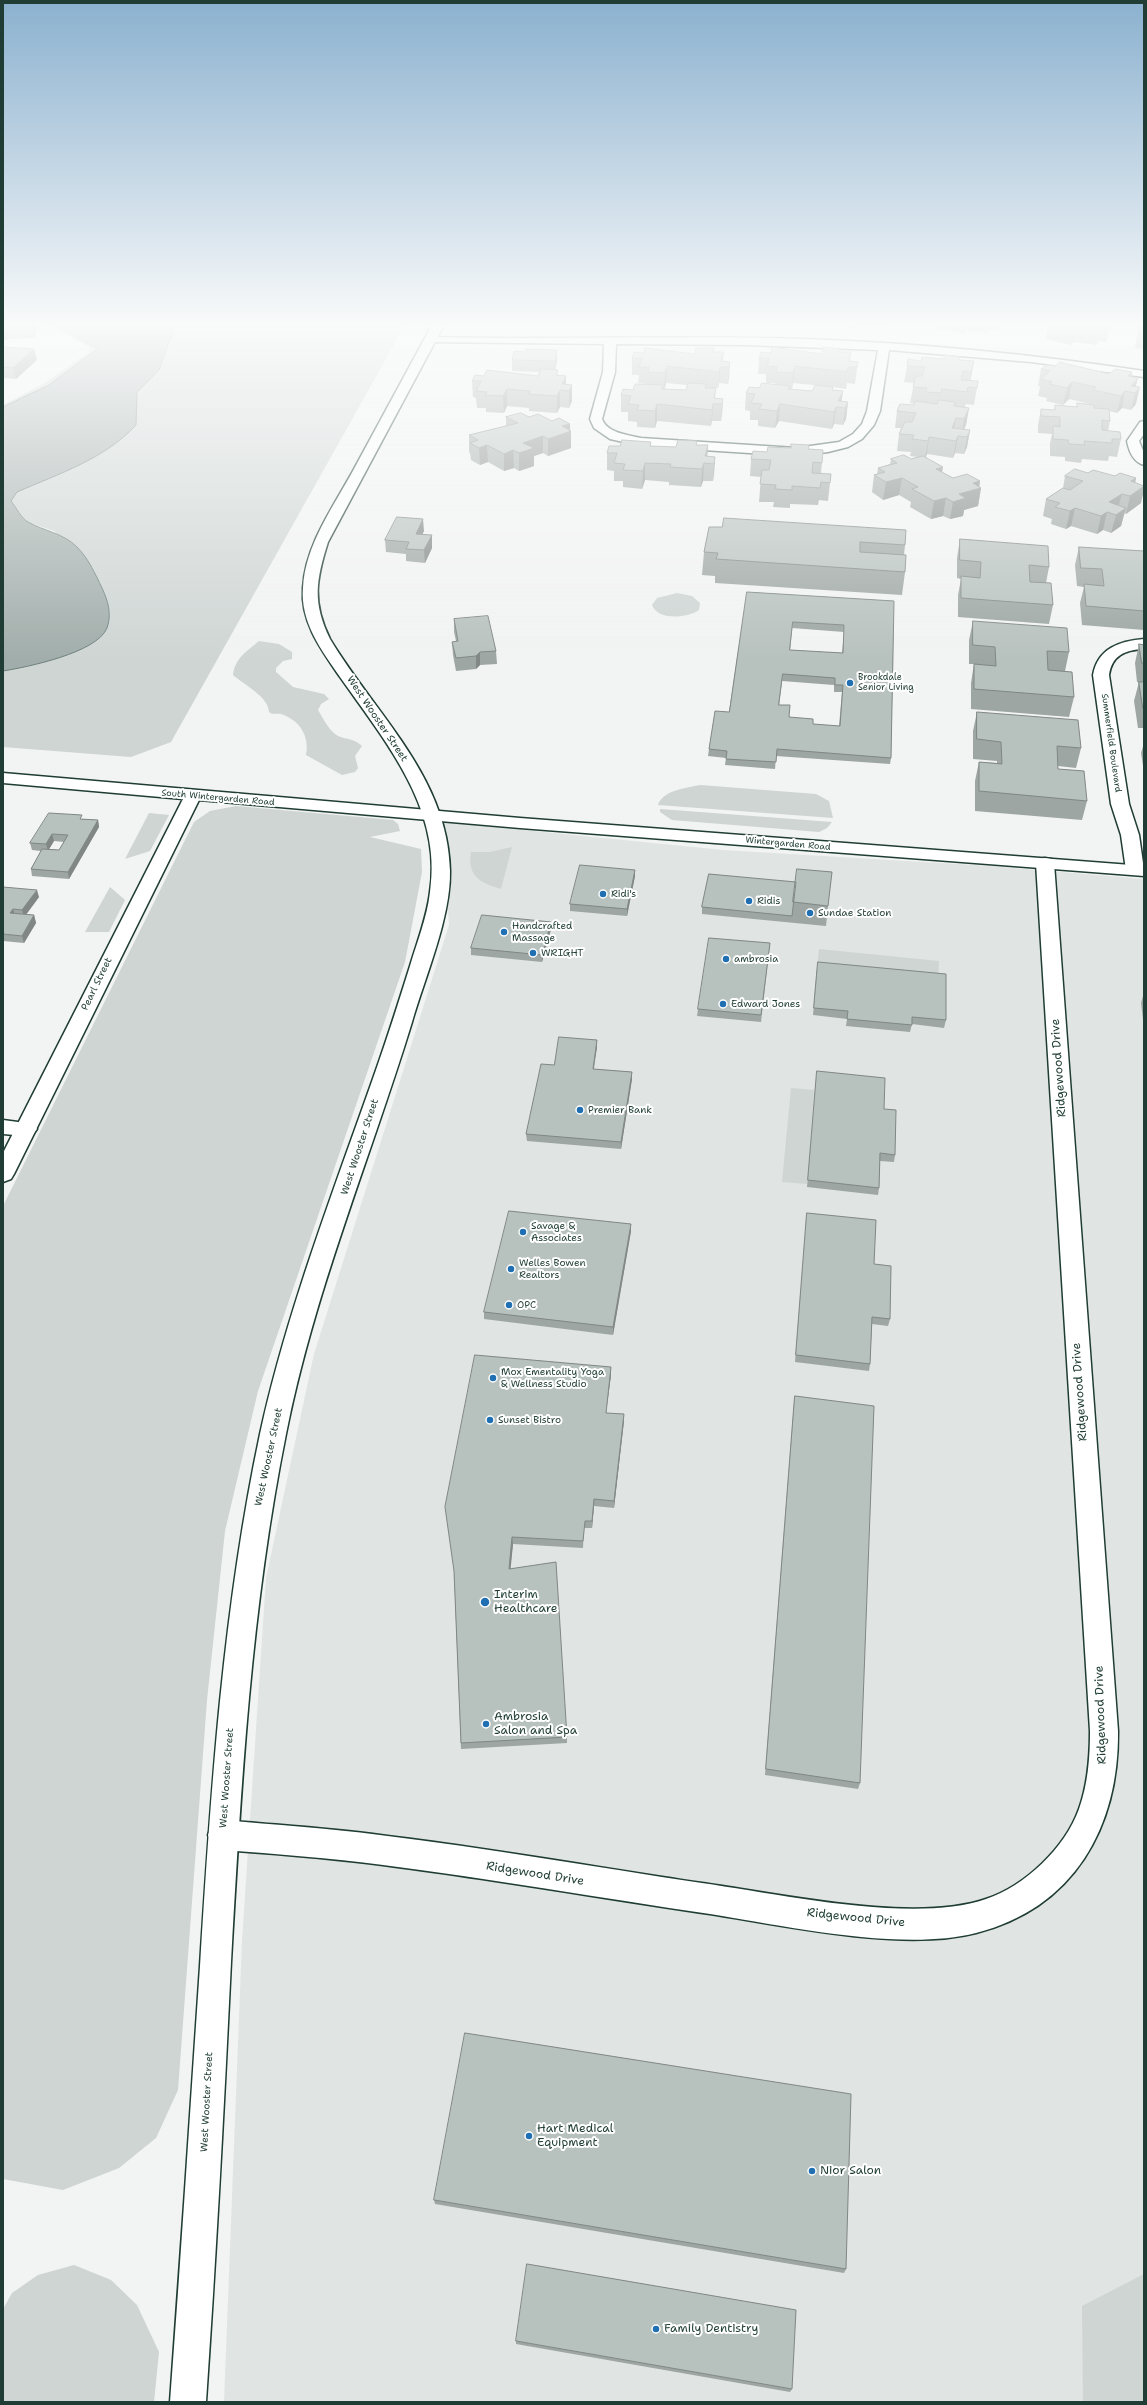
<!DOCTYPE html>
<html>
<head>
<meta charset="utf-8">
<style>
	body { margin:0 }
	#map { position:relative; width:1147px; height:2405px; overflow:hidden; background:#f2f3f3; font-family:"Shantell Sans",sans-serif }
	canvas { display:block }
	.frame { position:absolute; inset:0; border:4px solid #1f3d34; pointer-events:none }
</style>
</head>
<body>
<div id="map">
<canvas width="1147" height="2405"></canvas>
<div class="frame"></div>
</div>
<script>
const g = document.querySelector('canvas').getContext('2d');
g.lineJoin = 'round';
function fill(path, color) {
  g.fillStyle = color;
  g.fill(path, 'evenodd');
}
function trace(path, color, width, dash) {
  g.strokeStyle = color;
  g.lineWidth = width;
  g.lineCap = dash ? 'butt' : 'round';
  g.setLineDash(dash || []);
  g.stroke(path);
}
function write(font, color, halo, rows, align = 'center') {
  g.font = font + ' "Shantell Sans",sans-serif';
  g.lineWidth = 4;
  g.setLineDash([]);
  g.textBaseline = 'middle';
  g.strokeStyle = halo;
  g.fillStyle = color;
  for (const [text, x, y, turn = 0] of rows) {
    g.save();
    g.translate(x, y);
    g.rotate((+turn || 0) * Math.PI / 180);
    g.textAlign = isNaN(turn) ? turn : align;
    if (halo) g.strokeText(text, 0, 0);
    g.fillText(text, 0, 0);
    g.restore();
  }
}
const built = new Path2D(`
	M443,822L723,850L990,866L1144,879V2402H224L242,1941L266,1578L314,1354L449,925Z`);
const green = new Path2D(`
	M50,325H56L97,349L49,385L3,407V405L43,384L89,352L90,349L87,346Z
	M178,325H405L171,742L131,757L3,747V671L110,615L105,595L93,568L54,531L27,522L11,501L17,492L83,462L136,425L137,392L159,370L174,328Z
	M677,593L692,596L700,603L699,610C687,618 658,621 652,605L657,598Z
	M259,641L279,644L292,652V659L283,661L276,668V672L293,687L324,694L329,699L321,704L318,710C323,718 329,731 338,736C347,740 354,738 362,746L355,756L358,768L355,772L342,775L306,755C310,737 300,720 281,714C276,713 273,715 269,712C269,697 243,684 233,675C235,658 247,651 259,641Z
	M700,785L816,794L829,801L833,818L658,805C663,790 687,788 700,785Z
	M236,806L393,820L398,824L400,831L370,837L421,849L422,872L405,962L258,1391L225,1531L207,1700L178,2090L156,2138L119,2168L63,2190L3,2179V1206L194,822L210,811Z
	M660,809L832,822L827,828L819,832L672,820L660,812Z
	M149,813L169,815L150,851L125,859Z
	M512,847L501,889C480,883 467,876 471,852H490Z
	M110,887L125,900L109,932H85Z
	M819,949L939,961L938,980L817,969Z
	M791,1088L814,1090L807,1184L782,1182Z
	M74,2265L111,2280L137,2305L159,2352L154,2402H3V2309L12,2293L38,2275Z
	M1144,2274V2402H1083L1082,2306Z`);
const water = new Path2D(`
	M56,325H178L174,328L159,370L137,392L136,425C105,459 58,474 17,492L11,501C16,507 22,519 28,522C44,531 63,533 77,547C88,558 95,573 102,588C108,601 112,614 107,628C97,653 27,667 3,671V407L49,385L97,349Z`);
const minor = new Path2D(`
	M430,337C555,340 679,335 804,339C918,343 1031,354 1144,371V377L1031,362L889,350L880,411L874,425L862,439L848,447L828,452L796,456L641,446L610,439L594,428L590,419L603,372L604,344L426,342L424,340ZM616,344L746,345L878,350L867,411L862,424L853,434L839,442L796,448L641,438C628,435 607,433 602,419L615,372Z
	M1144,421V434L1139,441L1144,453V465C1133,462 1129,451 1127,441L1140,422Z
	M1144,639V649C1125,650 1112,655 1109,675L1129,804L1139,835L1144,870L1141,874H1129L1126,870L1121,835L1111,804L1093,675C1098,648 1120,641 1144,639Z
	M1045,858L1051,859L1054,863L1118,1731C1119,1827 1074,1908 976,1933C903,1952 785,1926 710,1914C601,1898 492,1879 383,1865C330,1858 276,1854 223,1850L212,1845L208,1835L212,1825L223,1820C275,1825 328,1828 380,1835C488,1848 595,1867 702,1883C780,1894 914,1924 986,1899C1025,1886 1065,1848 1079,1809C1088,1784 1090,1757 1090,1731L1036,863L1039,859Z
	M3,1120L33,1124L37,1129L33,1134L26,1136L3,1134Z`);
const tertiary = new Path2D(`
	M3,773L520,818L1144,866V876L520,828L199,800L14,1174L11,1179L3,1182V1153L183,799L3,783Z`);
const secondary = new Path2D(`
	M432,325H444L328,542C316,580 312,602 330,639C375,714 448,777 450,871C451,917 425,977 412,1022C370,1159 314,1292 286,1434C251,1608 241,1785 231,1962C224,2109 216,2256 206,2402H170C181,2257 190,2111 200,1966C211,1788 223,1609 260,1434C287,1310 334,1190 376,1070C388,1036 399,1001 410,966C417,942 427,918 430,892C443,809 385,741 340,677C322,651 300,622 303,588C305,545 334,506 354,469C380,421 406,373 432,325Z`);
const wall = new Path2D(`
	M3,325H36L37,331L34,338L8,339Z
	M844,325H883L882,327L859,325L857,328L844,326Z
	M940,325H999L998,330H990L989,333L966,331L965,334L939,329Z
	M1048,325H1110L1108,336L1106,342L1098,341L1097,345L1073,342L1071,345L1046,339Z
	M1139,325H1144V349L1135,348L1138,331L1140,330H1138Z
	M3,347L34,349L37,360L16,379L3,378Z
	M714,348L713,352H724L723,361L730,362L729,378L728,384L719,383L718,388H716L715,398L723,399L722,415L721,421H712L711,426L657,421L655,428L637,427V422L628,421V412H621V395L633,390L647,385V384L638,383L639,375H632V358L644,353L695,354ZM666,383L687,385L686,390L665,389Z
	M840,352H851L850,361L858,362L855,384L847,383L846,389L833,387V390L842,401L848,402L846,419L843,425L834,424L832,429L779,421L775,428L758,426V420H750V411L745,410L746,393L759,388L775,384V383H766V374H758L759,358L771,353L822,354ZM793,383L822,386L812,391L792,389Z
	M512,360L557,361L555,370L558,375L566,376V384L572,385V401L569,408L560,407L557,413L529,411V408L507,406L504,413L486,412V408H477L476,398L473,397L472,381L484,376H538L539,372L512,371Z
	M960,360L974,361L970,381H978L974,405L966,404L965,407L969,408L966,425L964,429L970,430L967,447L964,454L955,453L953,458L927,454L926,457L942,472L953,478L980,481L979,487L981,488L978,506L964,510L963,516L950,519L943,516L931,519L910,507L911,502L899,495L883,500L872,492L874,475L877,474L878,468L890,464L891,459H911L917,457L910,456L911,452L897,451L899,434L901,428H895L897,411L914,405V404L910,403L914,383L904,382L907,366L921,361Z
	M1055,366L1109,374L1132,372L1131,377L1136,387V404L1131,410L1122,408L1117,413L1109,411L1110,421L1108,431L1121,439L1117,457L1109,456L1108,461L1082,459L1081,463L1065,461V457L1050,456V443L1052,434L1038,433V425L1041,409L1054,410L1055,405L1077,407V403L1090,404L1069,399L1063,405L1046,401L1047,398L1038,396L1040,386H1038L1041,369Z
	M506,417H529L570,424L571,448L548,456L543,453L534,456V466L519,471L514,468L504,471L488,462L480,465L471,460L470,453L469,452V435L506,426Z
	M651,442V446L676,447L697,445L707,456L715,457L714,474L713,481H703L701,487L669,485V482L645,480L642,489L623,487V481H614V471L607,470V453Z
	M809,445L808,449L823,450L821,474L830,483L828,501L819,500L818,505L790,504V508L773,507L774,502H759L761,477L750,476L751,459L767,452Z
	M1088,473L1136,478L1135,483L1141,503L1126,514L1124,513L1121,526L1111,533L1103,530L1097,534L1071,526L1066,529L1051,524L1052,519L1043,516L1046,499L1063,488L1065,476Z
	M709,527L905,545L904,555L905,572L902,595L715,583V576L702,575L704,552Z
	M424,531L422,535H432V548L425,563L406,561V554L386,552L385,540Z
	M960,539L1049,567L1046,583L1053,605L1049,624L958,617V595L961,579L957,578V558Z
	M1079,547L1144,551V630L1082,625L1080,603L1084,587L1077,586L1075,565Z
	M747,592L894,601L891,758L890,764L776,756L775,769L725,765L726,758L708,756L709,749L729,712ZM792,628L844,632L842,653L790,650ZM782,681L834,685V692H842L839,726L813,724L789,717L779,705Z
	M454,619L496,651L497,664L480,665L476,669L456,671L453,655L452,642L456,641L454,632Z
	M973,621L1069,652L1065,671L1074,697L1069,717L971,709V683L974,664H969V640Z
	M1139,644L1144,645V728H1138L1134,701L1139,682H1137L1135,663Z
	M977,712L1081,748L1076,768L1058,766V769L1087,801L1082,820L975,811V781L979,762L997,763V761L973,759V731Z
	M1144,743V772L1141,753Z
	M83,819L98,820L99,827L69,879L32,876L31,869L41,851L32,850L30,843ZM54,841L64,842L59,850L49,849Z
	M635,870V876L627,916L570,911V904Z
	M709,874L828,906L826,926L702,914V907Z
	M3,887L39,897L26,915H34L36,923L24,943L3,941Z
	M551,922V929L542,962L471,955V948Z
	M770,943L761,1022L697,1016L698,1009Z
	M817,969L946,1020L944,1028L912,1024L910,1032L846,1026L847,1019L813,1015Z
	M1143,996H1144V1028L1141,1003Z
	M597,1040V1047L594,1069L632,1072V1079L621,1149L527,1141L526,1134L554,1065Z
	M817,1071L884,1109L895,1155L894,1162L880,1161L879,1188L878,1195L807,1187Z
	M807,1213L874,1264L890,1319L888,1326L872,1324L870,1364L869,1371L795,1362Z
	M631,1224V1231L613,1335L484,1319V1312Z
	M611,1367V1375L606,1413L624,1421L614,1508L594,1506L592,1528H584L583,1548L513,1544L510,1569L567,1737V1743L461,1749L454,1574Z
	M795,1396L860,1783L858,1789L765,1775L794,1403Z
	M434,2200L846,2269L844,2273L435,2204Z
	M516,2341L792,2389L790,2392L516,2344Z`);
const shadedWall = new Path2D(`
	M33,325H36L37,331L34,338L32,328Z
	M1076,326L1073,342L1071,345L1075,329Z
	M5,328L8,339L3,341V329Z
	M34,349L37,360L16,379L13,368Z
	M557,350V361L555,372V361Z
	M974,361L971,378L969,388L971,372Z
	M730,362L729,378L728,384L729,367Z
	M667,366L666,383L664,390L665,373Z
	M795,366L793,383L792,389L793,373Z
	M720,367L719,383L718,388L719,372Z
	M1132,372L1128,389L1125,391L1122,408L1117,413L1121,396L1128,376Z
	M566,376V391L562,384Z
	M1138,378L1134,393L1131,386Z
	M1072,382L1069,399L1063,405L1067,388Z
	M572,385V401L569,408V391Z
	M1140,387L1136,404L1131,410L1135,393Z
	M507,389V406L504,413L503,396Z
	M560,390V407L557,413V396Z
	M843,391L841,407L838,401Z
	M723,399L722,415L721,421L722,404Z
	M848,402L846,419L843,425L845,408Z
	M657,404V421L655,428V411Z
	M713,404L712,421L711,426L712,410Z
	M780,404L779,421L775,428L777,411Z
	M836,407L834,424L832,429L834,412Z
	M969,408L966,425L961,436L964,419Z
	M956,418L953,435L952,428Z
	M570,424V431H571V448L548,456V439L562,426Z
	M970,430L967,447L964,454L967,437Z
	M543,436V453L534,456V466L519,471V453L523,443Z
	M958,436L955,453L953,458L956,441Z
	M929,437L927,454L925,458L928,441Z
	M487,445L488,462L480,465L479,448Z
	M708,445L707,463L705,456Z
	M513,450L514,468L504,471V454Z
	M715,457L714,474L713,481L714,464Z
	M645,463V480L642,489L643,471Z
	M704,463L703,481L701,487L702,469Z
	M943,467L940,484L936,469Z
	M902,478L899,495L883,500L886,482Z
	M1136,478L1132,495L1144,486V490L1141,503L1126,514L1130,496L1131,481Z
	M980,481L979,488H981L978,506L964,510L963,516L950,519L953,502L959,494L973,483Z
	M1122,494L1117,511L1107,512L1103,530L1097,534L1101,516L1109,502Z
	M946,498L943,516L931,519L934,501Z
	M1075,508L1071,526L1066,529L1070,511Z
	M1126,508L1121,526L1111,533L1116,515Z
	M423,519L424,531L416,546V534Z
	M432,535V548L425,563L424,550Z
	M480,652V665L476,669V656Z
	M98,820L99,827L69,879L68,872Z
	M52,834L54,841L48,851L46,844Z
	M635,870V876L627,916V909Z
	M37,890L39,897L24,917L22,910Z
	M13,909L15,916L10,913Z
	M34,915L36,923L24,943L22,936Z
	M551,922V929L542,962V955Z
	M597,1040V1047L592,1076L593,1069Z
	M632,1072V1079L621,1149V1142Z
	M631,1224V1231L613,1335V1327Z
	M611,1367V1375L605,1420L606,1413Z
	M624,1414V1421L614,1508V1501Z
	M594,1499V1506L592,1528V1521Z
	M512,1537L513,1544L510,1575L509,1569Z`);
const building = new Path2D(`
	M3,325H33L32,328H5L3,329Z
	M1057,325H1110L1109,326L1101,325L1100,329L1076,326L1075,329Z
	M1144,325V332L1138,331Z
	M3,347L34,349L13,368L3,367Z
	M772,347L822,354L823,347L840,349V352H851L849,361L858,362L857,367H848L847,372L795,366L793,373L776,372L777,367L767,366L769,358H759L761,352L771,353Z
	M645,348L695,354L696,348H714L713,352H724L721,361L730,362L729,367H720L719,372L667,366L665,373L648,372L649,367H639L642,359L632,358L634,352L644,353Z
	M526,349L557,350L555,361L512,360L514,351L525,352Z
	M944,355L960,357L959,360L974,361L971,372L963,371L961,380L978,381L977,388L968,387L967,392L942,389L941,393L926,392L927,388L913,387L916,376H922L925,367L907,366L908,359L921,361L922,357L944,359Z
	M1060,362L1109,374L1115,369L1132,372L1128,376L1138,378L1131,386L1140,387L1135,393L1125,391L1121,396L1093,390L1096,387L1072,382L1067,388L1049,384L1052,382L1041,379L1050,371L1041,369L1047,365L1055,366Z
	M541,369L558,370L556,375L566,376L562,384L572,385L569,391L560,390L557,396L529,394L530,391L507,389L503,396L485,395L487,392L476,391L481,381H472L475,375L484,376L487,370L538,376Z
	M688,383L706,384L705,388H716L714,398L723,399L722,404H713L712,410L657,404L655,411L637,410L639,405L628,404L631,396L621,395L623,389L633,390L635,384L663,385L662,389L686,390Z
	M762,383L790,386L788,389L812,391L815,385L833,387L832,390L843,391L838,401L848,402L845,408L836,407L834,412L780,404L777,411L759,409L762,404L751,403L755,394L746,393L749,387L759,388Z
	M939,400L955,402L954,406L969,408L964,419L956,418L952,428L970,430L967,437L958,436L956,441L929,437L928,441L912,439L914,435L899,434L905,422H912L916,413L897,411L900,404L914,405L915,401L937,404Z
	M1077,403L1094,405V408L1109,409L1110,421L1102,420V430L1120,432L1121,439H1112V443L1084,441L1085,445L1069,444L1068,440L1053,439V426L1060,427V417L1041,416V409L1055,410V405L1077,407Z
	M521,413L529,417L538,414L552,421L559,418L570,424L562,426L571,431L548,439L543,436L523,443L534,448L519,453L513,450L504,454L487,445L479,448L470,443L478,440L469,435L518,423L506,417Z
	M622,440L651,442L650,446L676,447L678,440L697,441L696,445H708L705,456L715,457L714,464L704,463L702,469L670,467L671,464L645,463L643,471L623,470L625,464L614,463L617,453H607L609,446H620Z
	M791,444L809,445L808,449L823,450L822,463L813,462L812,473L831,474L830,483L821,482L820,488L792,486V490L775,489L776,485L760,484L762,470H769L771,460L751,459L753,451L767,452L768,447L791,448Z
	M904,455L911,459L923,456L943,467L936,469L953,478L967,474L980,481L973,483L981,488L959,494L966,498L953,502L946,498L934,501L912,489L918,487L902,478L886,482L874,475L885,472L878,468L897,463L891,459Z
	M1075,469L1088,473L1093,470L1115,476L1120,473L1136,478L1131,481L1144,486L1130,496L1122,494L1109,502L1126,508L1116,515L1107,512L1101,516L1075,508L1070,511L1055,507L1060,503L1046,499L1063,488L1070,490L1083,481L1065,476Z
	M397,517L423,519L416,534L432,535L424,550L406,549L409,542L385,540Z
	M724,518L906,530L905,545L860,542V552L906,555L905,572L716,559L718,553L704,552L709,527H722Z
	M960,539L1048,546L1049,567L1029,565L1030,582L1051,583L1053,605L961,598V576L980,578L981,562L960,560Z
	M1079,547L1144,551V611L1086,606L1084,584L1104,586L1102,569L1081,568Z
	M747,592L894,601L891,758L777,749L776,762L726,759L727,751L709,749L715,711L729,712ZM793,622L844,625L843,653L790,650ZM783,674L835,678V685H843L840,726L813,724V719L789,717L790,705H779Z
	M488,616L496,651L480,652L476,656L456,658L452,642L458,641L454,619Z
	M973,621L1067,628L1069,652L1047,651L1048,670L1072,672L1074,697L974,689V664L996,666L995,647L973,645Z
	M1139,644L1144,645V663H1142Z
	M1139,682H1144V708H1143Z
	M977,712L1078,720L1081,748L1057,746L1058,769L1084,771L1087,801L979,791V762L1002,764L1001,742L977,739Z
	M49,813L82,815L80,819L98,820L68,872L31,869L42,849L59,850L68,835L52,834L46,844L30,843Z
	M580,865L635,870L627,909L570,904Z
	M797,869L832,872L828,906L793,902Z
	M709,874L796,882L792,916L702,907Z
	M3,887L37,890L22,910L13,909L10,913L34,915L22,936L3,934Z
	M482,915L551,922L542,955L471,948Z
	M709,938L770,943L761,1015L698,1009Z
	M818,962L946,974V1020L912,1017V1025L847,1019L848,1011L814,1008Z
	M559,1037L597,1040L593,1069L632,1072L621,1142L526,1134L541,1064L554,1065Z
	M817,1071L885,1078L884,1109L896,1110L895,1155L880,1153L879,1188L808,1180Z
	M509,1211L631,1224L613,1327L484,1312Z
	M807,1213L876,1220L874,1264L891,1266L890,1319L872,1317L870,1364L796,1355Z
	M475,1355L611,1367L606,1413L624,1414L614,1501L594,1499L592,1521H585L583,1541L512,1537L509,1569L556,1562L567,1737L461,1743L454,1571L445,1507Z
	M795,1396L874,1406L860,1783L766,1769Z
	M465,2033L851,2094L846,2269L434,2200Z
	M527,2264L796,2310L792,2389L516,2341Z`);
const markers = [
	[850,683,4,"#1f6fb2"],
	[603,894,4,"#1f6fb2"],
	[749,901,4,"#1f6fb2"],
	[810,913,4,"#1f6fb2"],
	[504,932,4,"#1f6fb2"],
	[533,953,4,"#1f6fb2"],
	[726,959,4,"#1f6fb2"],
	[723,1004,4,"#1f6fb2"],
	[580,1110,4,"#1f6fb2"],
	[523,1232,4,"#1f6fb2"],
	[511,1269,4,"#1f6fb2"],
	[509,1305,4,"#1f6fb2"],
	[493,1378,4,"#1f6fb2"],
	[490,1420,4,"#1f6fb2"],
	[485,1602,5,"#1f6fb2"],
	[486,1724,4,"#1f6fb2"],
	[529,2136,4,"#1f6fb2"],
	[812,2171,4,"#1f6fb2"],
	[656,2329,4,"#1f6fb2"]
];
const farPoinames = [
	["Brookdale",858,678],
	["Senior Living",858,688]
];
const farStreetnames = [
	["Summerfield Boulevard",1111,743,82],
	["South Wintergarden Road",218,798,5],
	["Wintergarden Road",788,844,5]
];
const streetNames = [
	["West Wooster Street",377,719,56],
	["Pearl Street",97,984,-64],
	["West Wooster Street",360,1147,-72],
	["West Wooster Street",269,1457,-78],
	["West Wooster Street",227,1778,-86],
	["West Wooster Street",207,2102,-87]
];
const poiNames = [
	["Ridi's",611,894],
	["Ridis",757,901],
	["Sundae Station",818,913],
	["Handcrafted",512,926],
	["Massage",512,938],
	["WRIGHT",541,953],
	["ambrosia",734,959],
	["Edward Jones",731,1004],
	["Premier Bank",588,1110],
	["Savage &",531,1226],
	["Associates",531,1238],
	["Welles Bowen",519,1263],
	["Realtors",519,1275],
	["OPC",517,1305],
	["Mox Ementality Yoga",501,1372],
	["& Wellness Studio",501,1384],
	["Sunset Bistro",498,1420]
];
const nearStreetnames = [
	["Ridgewood Drive",1059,1068,-94],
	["Ridgewood Drive",1080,1392,-94],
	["Ridgewood Drive",1101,1715,-92],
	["Ridgewood Drive",535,1874,9],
	["Ridgewood Drive",856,1918,6]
];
const nearPoinames = [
	["Interim",494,1595],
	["Healthcare",494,1609],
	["Ambrosia",494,1717],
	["Salon and Spa",494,1731],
	["Hart Medical",537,2129],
	["Equipment",537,2143],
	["Nior Salon",820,2171],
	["Family Dentistry",664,2329]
];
fill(built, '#e0e4e3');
fill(green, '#ced5d3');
fill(water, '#a1adaa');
trace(water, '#6d807b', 1);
trace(minor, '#1f3d34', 3);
trace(tertiary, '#1f3d34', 3);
trace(secondary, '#1f3d34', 3);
fill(minor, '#fff');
fill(tertiary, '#fff');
fill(secondary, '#fff');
fill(wall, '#9da6a3');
fill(shadedWall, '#808784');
fill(building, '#b7c1bd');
trace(building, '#808784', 1);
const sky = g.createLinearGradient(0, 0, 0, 661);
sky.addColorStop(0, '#8bb1cf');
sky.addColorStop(0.49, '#f9fafa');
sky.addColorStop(1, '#f9fafa00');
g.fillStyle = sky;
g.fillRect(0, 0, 1147, 661);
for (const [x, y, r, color] of markers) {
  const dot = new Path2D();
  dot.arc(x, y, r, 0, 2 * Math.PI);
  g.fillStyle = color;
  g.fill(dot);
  trace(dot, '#fff', 1.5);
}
write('9px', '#1f3d34', '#fff', farPoinames, 'left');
write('9px', '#1f3d34', '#fff', farStreetnames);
write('10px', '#1f3d34', '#fff', streetNames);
write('10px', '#1f3d34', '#fff', poiNames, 'left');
write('12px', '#1f3d34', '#fff', nearStreetnames);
write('12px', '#1f3d34', '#fff', nearPoinames, 'left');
</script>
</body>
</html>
